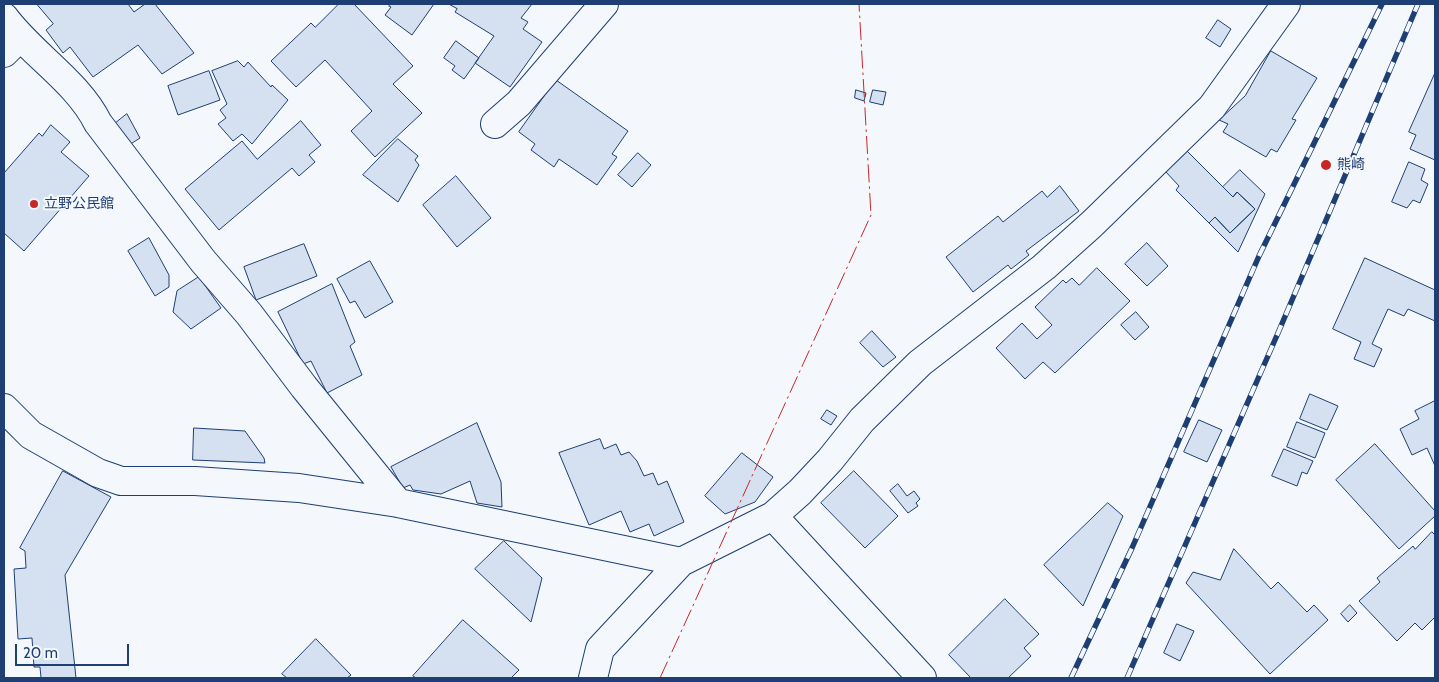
<!DOCTYPE html>
<html>
<head>
<meta charset="utf-8">
<style>
	body { margin:0 }
	#map { position:relative; width:1439px; height:682px; overflow:hidden; background:#f4f7fb; font-family:Cabin,sans-serif }
	canvas { display:block }
	.frame { position:absolute; inset:0; border:5px solid #1d3f73; pointer-events:none }
	.scale { position:absolute; left:15px; top:644px; width:114px; height:22px; box-sizing:border-box; border:2px solid #1d3f73; border-top:0; padding-left:6px; font-size:15px; line-height:18px; white-space:nowrap; color:#1d3f73; -webkit-text-stroke:4px #f4f7fb; paint-order:stroke }
</style>
</head>
<body>
<div id="map">
<canvas width="1439" height="682"></canvas>
<div class="frame"></div>
<div class="scale">20 m</div>
</div>
<script>
const g = document.querySelector('canvas').getContext('2d');
g.lineJoin = 'round';
function fill(path, color) {
  g.fillStyle = color;
  g.fill(path, 'evenodd');
}
function trace(path, color, width, dash) {
  g.strokeStyle = color;
  g.lineWidth = width;
  g.lineCap = dash ? 'butt' : 'round';
  g.setLineDash(dash || []);
  g.stroke(path);
}
function write(font, color, halo, rows, align = 'center') {
  g.font = font + ' Cabin,"Noto Sans JP",sans-serif';
  g.lineWidth = 4;
  g.setLineDash([]);
  g.textBaseline = 'middle';
  g.strokeStyle = halo;
  g.fillStyle = color;
  for (const [text, x, y, turn = 0] of rows) {
    g.save();
    g.translate(x, y);
    g.rotate((+turn || 0) * Math.PI / 180);
    g.textAlign = isNaN(turn) ? turn : align;
    if (halo) g.strokeText(text, 0, 0);
    g.fillText(text, 0, 0);
    g.restore();
  }
}
const building = new Path2D(`
	M37,4H128L134,12L145,4H155L194,53L162,74L138,45L93,77L70,47L63,53L46,30L53,24Z
	M339,4H354L413,66L393,84L422,113L375,157L351,131L372,111L325,60L296,87L271,61L311,23L315,27Z
	M391,4H434L412,35L385,15L391,7L389,6Z
	M449,4H532L521,18L528,22L523,29L542,42L510,87L475,63L494,36L455,12L457,9Z
	M1218,20L1231,29L1220,47L1206,38Z
	M456,41L479,58L464,79L452,70L455,66L444,58Z
	M1271,51L1317,78L1292,119L1296,120L1277,152L1271,149L1266,157L1223,132L1228,124L1219,120L1245,96Z
	M238,61L244,67L248,62L271,87L272,85L288,100L252,144L242,134L233,141L218,124L226,118L220,110L227,104L212,71Z
	M209,71L220,100L178,115L168,86Z
	M1435,73V160L1410,149L1416,135L1409,132Z
	M556,80L628,131L612,154L617,157L597,185L559,159L554,167L531,150L535,144L519,132Z
	M856,90L866,93L864,101L855,98Z
	M873,90L886,92L883,105L870,102Z
	M127,114L140,138L126,147L112,126Z
	M301,121L321,145L309,155L315,162L299,176L292,168L219,230L185,189L242,141L257,159Z
	M51,125L70,142L61,152L89,176L24,251L4,233V173L39,133L42,136Z
	M398,139L418,156L415,160L419,165L398,202L363,175Z
	M1187,151L1233,197L1237,192L1255,209L1230,233L1215,217L1209,223L1176,190L1179,186L1166,172Z
	M638,153L651,165L632,187L618,175Z
	M1409,162L1425,169L1421,180L1428,184L1420,203L1413,200L1407,208L1392,202Z
	M1240,170L1265,194L1238,252L1209,223L1215,217L1230,233L1255,209L1237,192L1233,197L1223,187Z
	M456,176L491,218L457,247L423,205Z
	M1060,186L1079,211L1026,251L1029,255L1011,269L1008,265L973,292L946,257L998,216L1003,222L1042,191L1047,197Z
	M149,238L169,275V287L155,296L128,251Z
	M1147,243L1168,266L1147,286L1125,264Z
	M304,244L317,276L256,300L244,267Z
	M1365,258L1435,290V321L1408,309L1404,316L1388,309L1372,344L1382,349L1374,367L1354,359L1361,342L1333,329Z
	M370,261L393,302L365,318L355,301L350,303L337,279Z
	M1097,268L1130,301L1055,373L1043,362L1025,379L996,348L1022,323L1037,339L1052,325L1035,307L1063,280L1066,283L1072,278L1079,285Z
	M199,277L221,308L191,329L173,312L177,291Z
	M332,284L355,342L350,346L362,375L327,393L311,361L303,364L278,312Z
	M1136,312L1149,327L1135,340L1121,325Z
	M872,331L896,357L883,367L860,343Z
	M1310,394L1338,406L1327,430L1300,419Z
	M1435,401V466L1427,448L1412,455L1400,429L1419,419L1415,411Z
	M827,410L837,416L831,425L821,419Z
	M1199,420L1222,430L1207,462L1184,452Z
	M1297,422L1325,433L1315,458L1287,447Z
	M477,423L501,482L502,507L477,503L470,481L441,494L413,490L410,485L403,488L391,467Z
	M194,428L245,431L264,458L265,463L193,460Z
	M600,439L604,449L616,444L621,455L629,452L637,461L644,476L653,473L658,485L667,481L684,522L654,536L649,524L630,532L621,511L589,525L559,453Z
	M1375,444L1435,511V516L1399,549L1336,480Z
	M1284,449L1313,461L1307,474L1302,472L1297,486L1272,476Z
	M742,453L773,477L755,502L725,514L705,496Z
	M63,471L111,497L65,575L76,678H41L40,667H34L32,638L18,639L14,569L26,568L25,551L20,548Z
	M854,471L898,516L865,548L821,503Z
	M898,484L907,496L914,491L920,499L916,503L918,506L908,513L890,491Z
	M1108,503L1123,516L1083,606L1044,565Z
	M1432,532L1435,535V617L1422,630L1415,623L1397,641L1359,601L1380,582L1377,578L1413,546L1415,549Z
	M504,541L542,578L531,622L475,569Z
	M1234,549L1271,589L1278,582L1307,612L1314,605L1328,620L1270,674L1186,583L1193,572L1220,580Z
	M1005,599L1039,634L1024,648L1031,656L1008,678H971L949,655Z
	M1350,605L1357,613L1348,622L1341,614Z
	M463,620L519,670L511,678H416L413,676Z
	M1177,624L1194,631L1180,661L1164,653Z
	M316,639L351,675L347,678H287L282,674Z`);
const street = new Path2D(`
	M4,17C32,55 77,81 98,123L203,261L249,314L304,387L398,503
	M4,53L20,37
	M495,124L519,103L604,4
	M4,408L31,435L98,473L121,481H195L299,488L398,503L681,562
	M773,516L922,678
	M593,678L600,649L681,562L773,516L800,492L830,460L862,420L920,363L1044,267L1092,224L1212,107L1286,4`);
const rail = new Path2D(`
	M1071,678L1132,548L1259,256L1382,4
	M1127,678L1278,333L1418,4`);
const power = new Path2D(`
	M660,678L871,215L859,4`);
const markers = [
	[1326,165,6,"#c62828"],
	[34,204,5,"#c62828"]
];
const poiNames = [
	["熊崎",1337,165],
	["立野公民館",44,204]
];
fill(building, '#d5e0f0');
trace(building, '#1d3f73', 1);
trace(street, '#1d3f73', 30);
trace(street, '#f4f7fb', 28);
trace(rail, '#1d3f73', 5.5);
trace(rail, '#f4f7fb', 4, [11]);
trace(power, '#c62828', 1, [18, 4, 2.5, 4]);
for (const [x, y, r, color] of markers) {
  const dot = new Path2D();
  dot.arc(x, y, r, 0, 2 * Math.PI);
  g.fillStyle = color;
  g.fill(dot);
  trace(dot, '#f4f7fb', 2);
}
write('14px', '#1d3f73', '#f4f7fb', poiNames, 'left');
</script>
</body>
</html>
